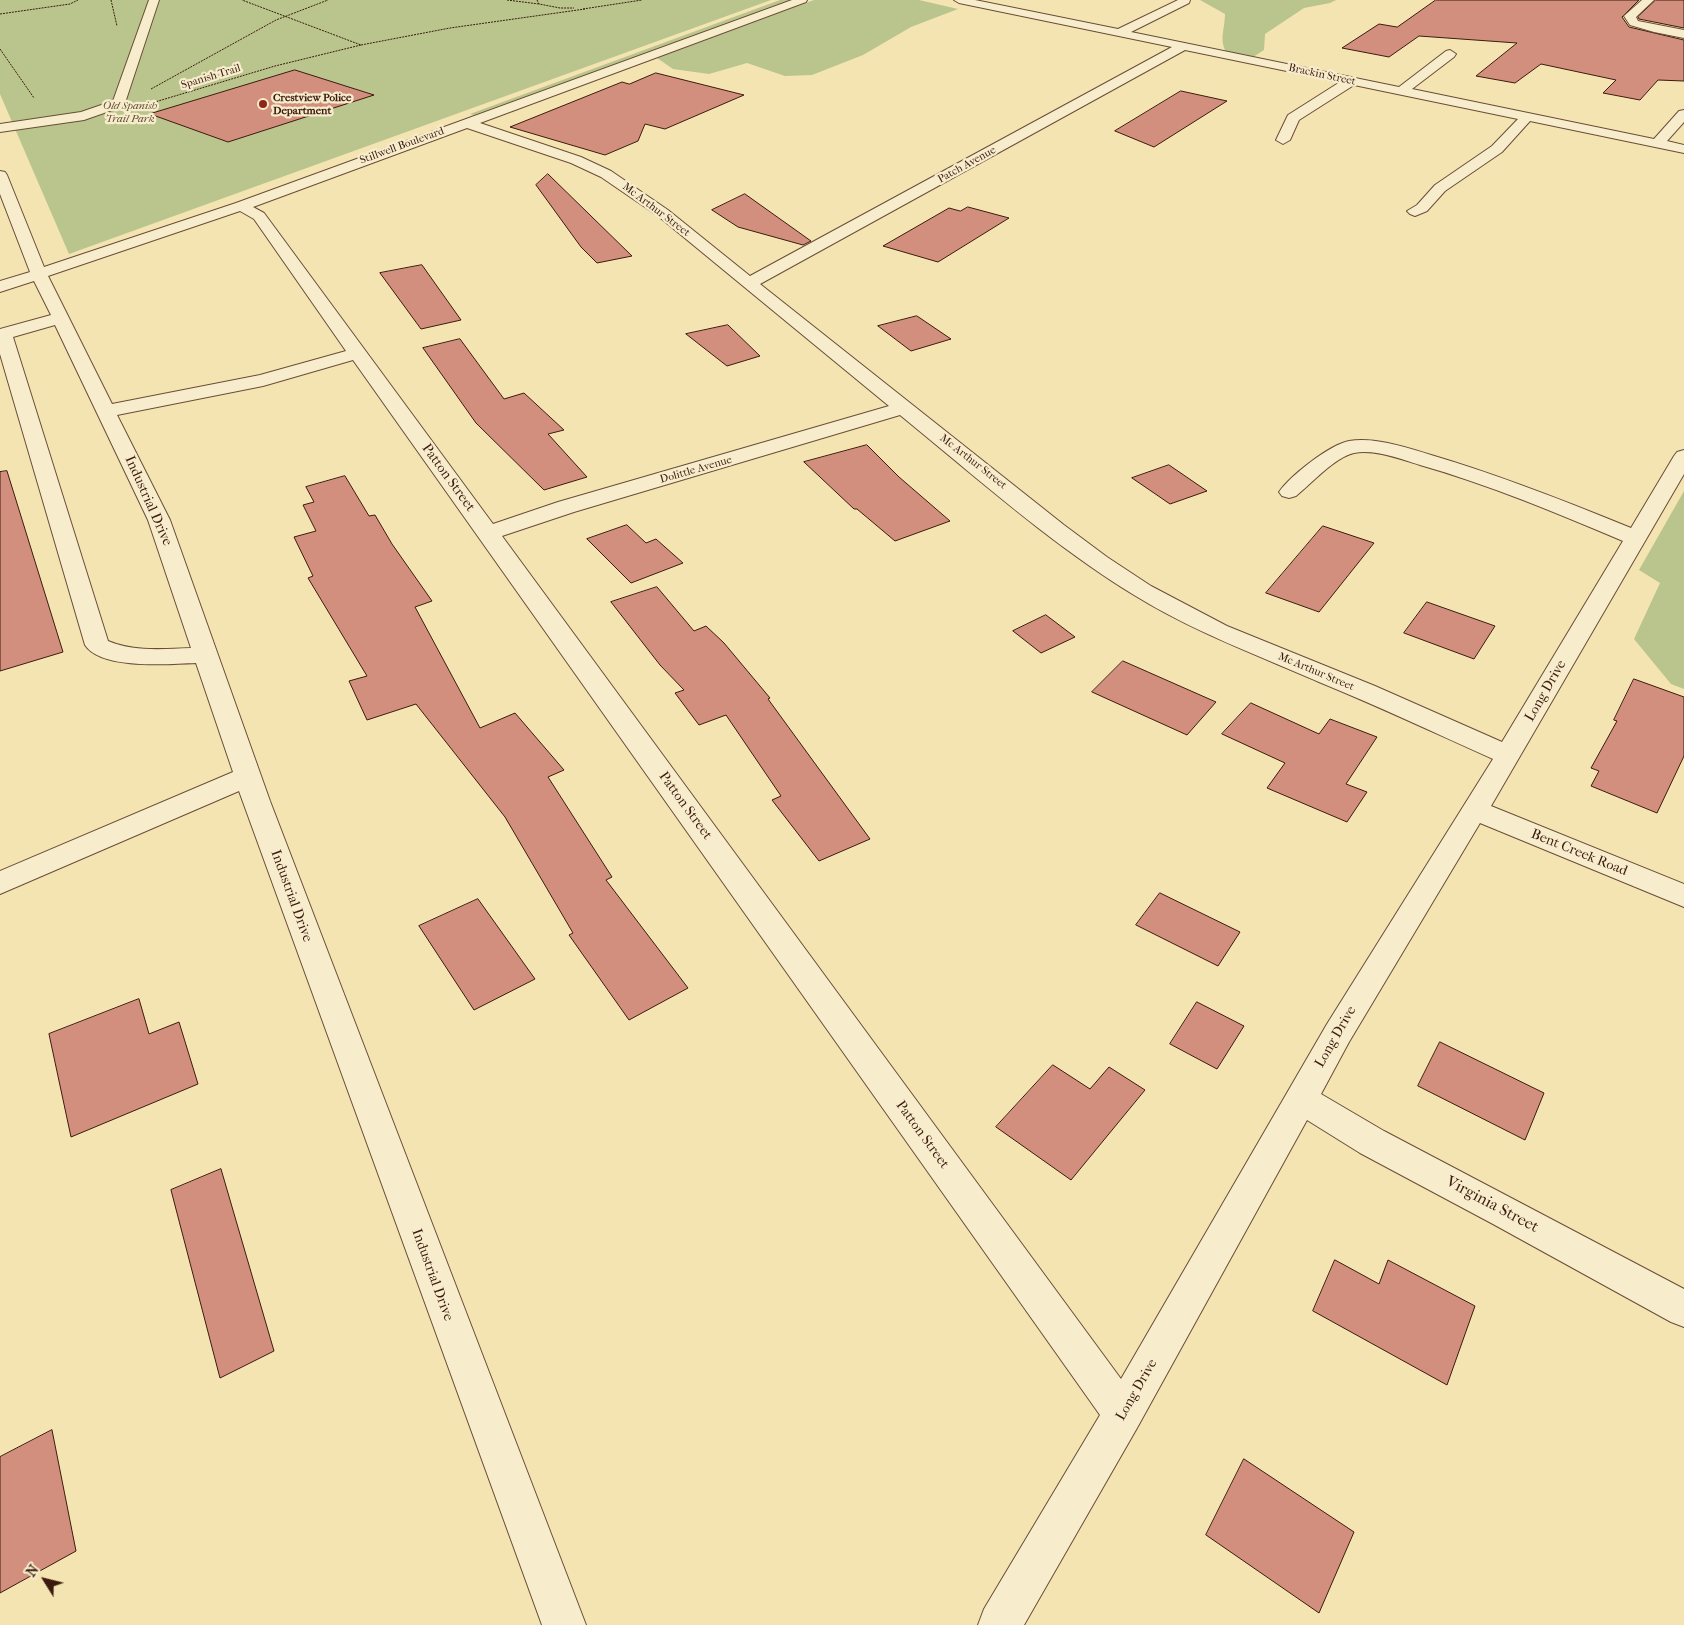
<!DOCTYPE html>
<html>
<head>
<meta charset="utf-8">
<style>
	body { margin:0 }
	#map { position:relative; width:1684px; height:1625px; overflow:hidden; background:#f3e4b2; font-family:"IM FELL French Canon",serif }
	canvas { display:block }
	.north { position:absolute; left:20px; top:1555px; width:50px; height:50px; -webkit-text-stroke:4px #f7edcd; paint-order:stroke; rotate:306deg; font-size:14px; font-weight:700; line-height:20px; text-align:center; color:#3c1b0e }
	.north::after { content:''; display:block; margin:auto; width:18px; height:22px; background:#3c1b0e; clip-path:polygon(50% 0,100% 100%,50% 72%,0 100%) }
</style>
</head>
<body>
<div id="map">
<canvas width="1684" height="1625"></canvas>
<div class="north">N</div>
</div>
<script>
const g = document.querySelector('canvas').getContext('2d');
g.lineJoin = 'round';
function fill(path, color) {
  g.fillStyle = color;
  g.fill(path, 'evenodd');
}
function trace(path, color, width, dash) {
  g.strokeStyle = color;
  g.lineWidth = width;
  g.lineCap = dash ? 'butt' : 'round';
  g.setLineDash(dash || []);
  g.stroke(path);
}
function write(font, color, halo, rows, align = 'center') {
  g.font = font + ' "IM FELL French Canon",serif';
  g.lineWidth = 4.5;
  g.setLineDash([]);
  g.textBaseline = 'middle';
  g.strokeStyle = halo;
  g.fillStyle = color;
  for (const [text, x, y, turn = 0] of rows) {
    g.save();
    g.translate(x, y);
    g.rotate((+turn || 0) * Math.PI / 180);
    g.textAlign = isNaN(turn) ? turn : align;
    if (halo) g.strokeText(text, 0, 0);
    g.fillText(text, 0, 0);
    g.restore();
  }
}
const green = new Path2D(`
	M0,0H771L69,254L0,94Z
	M780,0H791L474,115L470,114Z
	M814,0H919L958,9L911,27L863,55L812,75L785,76L747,63L709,74L673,69L657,58Z
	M1200,0H1336L1330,3L1304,8L1265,34L1264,50L1253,57L1226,52C1219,39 1225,28 1225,14Z
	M1684,491V689L1671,684L1634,639L1660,583L1639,570Z`);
const building = new Path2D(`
	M1436,0H1639L1622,17L1629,27L1684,40V81L1658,80L1640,100L1603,93L1616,80L1541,64L1515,83L1476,76L1517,43L1419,36L1389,57L1342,48L1379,24L1397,27Z
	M1656,0H1684V28L1639,19L1638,17Z
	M295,70L374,95L228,142L150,114Z
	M656,73L744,95L665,129L645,124L638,141L605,155L510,127L622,82L629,84Z
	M1181,91L1227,101L1154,147L1115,131Z
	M548,174L632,256L597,263L581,247L536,185Z
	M745,194L811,241L803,245L738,227L712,210Z
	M968,207L1009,218L938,262L883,246L949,208L960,211Z
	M422,265L461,320L421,329L380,273Z
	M917,316L951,339L911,351L878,326Z
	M728,325L760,356L727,366L686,334Z
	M460,339L504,399L524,393L564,430L548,434L587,477L544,490L476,423L423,348Z
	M867,445L899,477L950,521L895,541L857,509H854L804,462Z
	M1169,465L1207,491L1170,504L1132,478Z
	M7,471L63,652L0,671V472Z
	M345,476L369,516L375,515L392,544L432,601L415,607L480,728L515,713L564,770L548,777L612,877L606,880L688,988L629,1020L569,935L573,933L505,817L416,704L367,720L349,681L367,676L308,578L313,576L294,537L316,531L303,505L314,502L306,487Z
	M627,525L646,543L656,539L683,563L631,583L587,539Z
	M1323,526L1374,543L1319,612L1266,593Z
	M657,587L694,631L706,626L724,643L770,698L768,699L870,839L819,861L772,800L781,796L726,715L699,725L675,693L684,690L660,665L611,602Z
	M1427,602L1495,626L1474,659L1404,633Z
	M1046,615L1075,637L1041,653L1013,631Z
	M1123,661L1216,702L1187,735L1092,692Z
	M1634,679L1684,697V756L1657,813L1591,786L1599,771L1591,768L1617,721L1614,720Z
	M1251,703L1319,734L1330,719L1377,737L1346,784L1367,792L1347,822L1267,788L1285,763L1222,734Z
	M1160,893L1240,932L1218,966L1136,925Z
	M478,899L535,979L474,1010L419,926Z
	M139,999L149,1034L179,1022L198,1084L71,1137L49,1034Z
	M1197,1002L1244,1026L1217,1069L1170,1044Z
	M1440,1042L1544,1093L1525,1140L1418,1086Z
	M1053,1065L1090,1089L1109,1067L1145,1090L1071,1180L996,1127Z
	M221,1169L274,1351L220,1378L171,1190Z
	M1335,1260L1379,1284L1388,1260L1475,1306L1447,1385L1313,1311Z
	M52,1430L76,1551L0,1593V1457Z
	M1244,1459L1354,1532L1319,1613L1206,1535Z`);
const path = new Path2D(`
	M111,0L117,26
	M507,0L539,4
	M537,0L539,4L560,8H574
	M583,9L642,0
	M0,14L70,4L78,0
	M361,45L450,28L585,9
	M0,49L34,98
	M151,89L276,20L328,0
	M145,105L275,66L361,45L242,0`);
const minor = new Path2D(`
	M149,0H159L124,106L84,120L0,132V124L81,112L113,101Z
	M792,0H807L806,2L480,123L581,157L611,171L668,210L750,276L1172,47L959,3L954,0H975L1118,29L1178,0H1190L1189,3L1131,32L1399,87L1446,51L1450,50L1456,54L1454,57L1412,89L1654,139L1679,111L1684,110V122L1667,141L1684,145V153L1530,121L1502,152L1445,191L1427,211L1415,216L1410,214L1407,211L1417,205L1435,185L1492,146L1518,119L1354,85L1299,120L1290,140L1283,144L1276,140L1288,115L1340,82L1185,50L760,284L1064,525L1107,557L1151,586L1227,626L1375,686L1502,742L1623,541C1557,513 1490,485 1420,465C1400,459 1375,449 1354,453C1335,457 1311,484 1296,496L1289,498L1282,496L1279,492C1290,476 1329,445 1349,441C1375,437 1405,447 1431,455C1499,475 1565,501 1631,528L1674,456L1677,452L1684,450V474L1491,806L1684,884V907L1480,823L1349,1042L1321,1094L1384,1131L1684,1289V1327L1671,1322L1493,1224L1360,1153L1307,1120L1137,1428L1024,1625H978L984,1609L1100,1415L353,360L263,386L117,415L170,520L270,801L586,1625H542L239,791L0,894V871L233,772L196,663C169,664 101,670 85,645L0,354V329L51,315L34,281L0,292V281L30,272L0,194V171L5,172L7,175L44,267L236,203ZM467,128L571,163L601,177L658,216L889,406L558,502L493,524L264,213L253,207ZM240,211L254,219L346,351L260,375L112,404L48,276ZM55,325L148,520L191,648C163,649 134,652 108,641L13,337ZM900,415C976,477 1051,544 1134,595C1192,631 1257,655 1319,682C1378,706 1435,733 1493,759L1327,1024L1121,1379L502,536L574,512Z
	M1642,0H1654L1636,17L1638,21L1684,30V38L1654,32L1630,25L1624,16Z`);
const markers = [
	[263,104,5,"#8f2418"]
];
const farStreetnames = [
	["Brackin Street",1322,75,12],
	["Spanish Trail",211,77,-17],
	["Stillwell Boulevard",402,146,-20],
	["Patch Avenue",967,165,-29],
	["Mc Arthur Street",656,210,37],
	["Mc Arthur Street",973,462,38],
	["Dolittle Avenue",696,470,-16],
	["Mc Arthur Street",1316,672,23]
];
const farPoinames = [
	["Crestview Police",273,98],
	["Department",273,111]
];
const farParknames = [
	["Old Spanish",130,106],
	["Trail Park",130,119]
];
const streetNames = [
	["Patton Street",448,478,54],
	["Industrial Drive",148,501,66],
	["Long Drive",1546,691,-60],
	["Patton Street",685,806,54],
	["Bent Creek Road",1579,853,22],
	["Industrial Drive",291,896,70],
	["Long Drive",1336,1037,-60],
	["Patton Street",922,1135,54],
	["Industrial Drive",432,1275,70],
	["Long Drive",1137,1390,-60]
];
const nearStreetnames = [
	["Virginia Street",1492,1205,28]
];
fill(green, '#b9c58d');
fill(building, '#d28f7d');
trace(building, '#3c1b0e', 1);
trace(minor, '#6a4d37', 2);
trace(path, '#3c1b0e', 1, [2, 1]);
fill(minor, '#f7edcd');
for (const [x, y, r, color] of markers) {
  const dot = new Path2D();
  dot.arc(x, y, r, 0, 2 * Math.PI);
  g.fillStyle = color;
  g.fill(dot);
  trace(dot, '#f7edcd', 2);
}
write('11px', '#3c1b0e', '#f7edcd', farStreetnames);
write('bold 11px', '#3c1b0e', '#f7edcd', farPoinames, 'left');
write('italic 11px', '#624e34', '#f7edcd', farParknames);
write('14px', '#3c1b0e', '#f7edcd', streetNames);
write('16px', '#3c1b0e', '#f7edcd', nearStreetnames);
</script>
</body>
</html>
